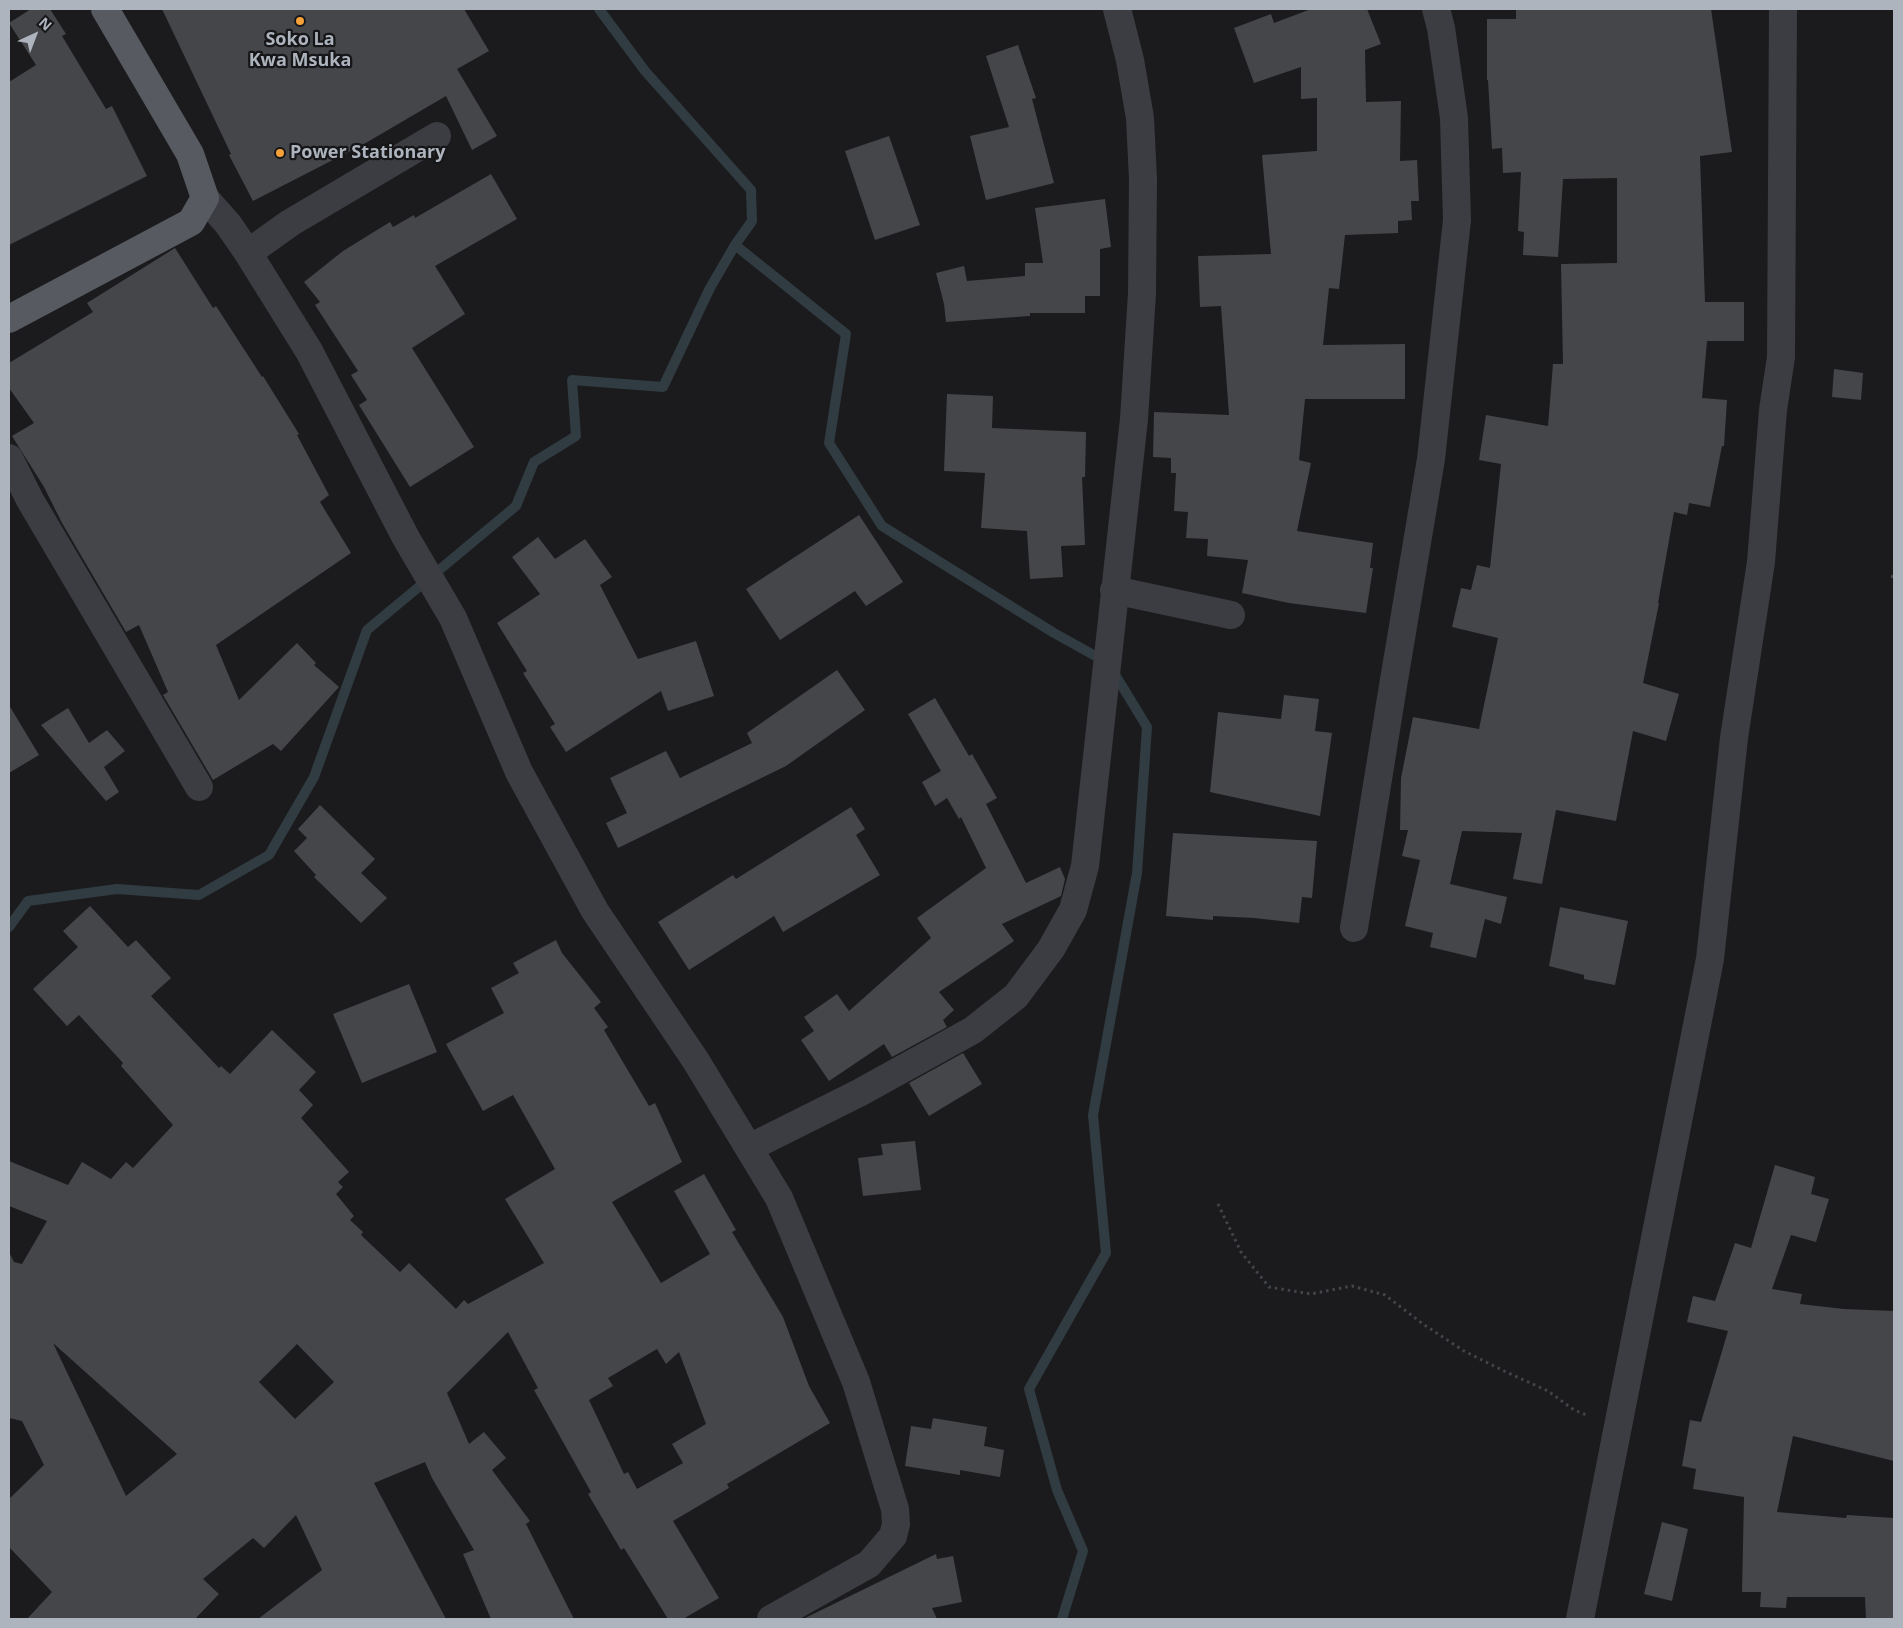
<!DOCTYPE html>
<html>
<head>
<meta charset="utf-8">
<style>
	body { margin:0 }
	#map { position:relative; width:1903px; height:1628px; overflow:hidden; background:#1b1b1d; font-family:"Open Sans",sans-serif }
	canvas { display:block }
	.frame { position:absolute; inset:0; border:10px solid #adb4bd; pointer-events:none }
	.north { position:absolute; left:10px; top:10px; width:50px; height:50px; -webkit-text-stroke:4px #161618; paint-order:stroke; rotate:43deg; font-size:14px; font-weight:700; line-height:20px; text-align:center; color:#adb4bd }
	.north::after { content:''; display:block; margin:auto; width:18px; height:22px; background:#adb4bd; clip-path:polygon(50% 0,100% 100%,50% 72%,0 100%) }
</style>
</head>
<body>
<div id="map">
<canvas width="1903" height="1628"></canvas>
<div class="frame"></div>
<div class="north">N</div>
</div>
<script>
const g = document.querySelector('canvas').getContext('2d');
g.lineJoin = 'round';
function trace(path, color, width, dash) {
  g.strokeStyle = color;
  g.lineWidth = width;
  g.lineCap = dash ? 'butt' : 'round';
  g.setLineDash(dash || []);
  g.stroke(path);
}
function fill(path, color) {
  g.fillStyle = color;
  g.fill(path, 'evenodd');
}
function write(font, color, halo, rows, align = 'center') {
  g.font = font + ' "Open Sans",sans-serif';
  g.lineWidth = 4.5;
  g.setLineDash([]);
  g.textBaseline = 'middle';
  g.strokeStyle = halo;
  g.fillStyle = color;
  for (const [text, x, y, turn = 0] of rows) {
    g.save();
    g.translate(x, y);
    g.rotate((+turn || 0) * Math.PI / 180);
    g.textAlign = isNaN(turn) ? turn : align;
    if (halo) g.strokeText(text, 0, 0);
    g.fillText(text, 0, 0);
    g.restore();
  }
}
const stream = new Path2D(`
	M735,245L846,334L829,443L882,526L1054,633L1108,663L1147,727L1137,873L1093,1115L1106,1253L1029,1389L1057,1490L1083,1551L1062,1619
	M9,927L28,901L117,889L199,895L269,855L314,777L367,630L516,506L534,462L576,436L572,380L663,387L710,288L735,245L752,221L751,190L645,71L599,9`);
const building = new Path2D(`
	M31,9H50L66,34L62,36L106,109L112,106L147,176L9,245V82L36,65L9,23Z
	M162,9H464L489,51L457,69L497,136L472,150L446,96L364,144L253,201L229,155L231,154Z
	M1311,9H1367L1381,44L1365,50L1366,102L1401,101L1400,161L1417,160L1419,201H1411L1412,220L1398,221V233L1345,235L1339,289L1329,288L1323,345L1405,344V399H1305L1299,460L1311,463L1297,531L1373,543L1370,568H1373L1366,613L1289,603L1242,593L1248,560L1207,556L1208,539L1186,538L1188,512L1174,511L1176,473H1171V458L1153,457L1154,412L1229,415L1221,306L1200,307L1198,256L1271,254L1262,155L1317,151V98L1301,99V67L1254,83L1234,28L1271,14L1274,23Z
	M1516,9H1711L1732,152L1700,156L1705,302H1744V341H1707L1702,398L1727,400L1724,446H1722L1710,507L1689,503L1687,515L1674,512L1658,603H1659L1643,683L1679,694L1666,741L1633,731L1616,821L1556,810L1542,884L1513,879L1522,833L1462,831L1450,884L1507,897L1501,924L1485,919L1476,958L1430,947L1433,933L1405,926L1420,860L1402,856L1408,830H1400L1401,778L1413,717L1479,729L1498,638L1452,627L1461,588L1471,590L1477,565L1490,568L1501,464L1479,460L1486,415L1548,426L1553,364H1563L1561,264L1617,263V178L1563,179L1558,257L1523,255L1524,232L1518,231L1521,172L1503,173L1502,148L1492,149L1488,80H1487V19H1516Z
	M1018,45L1036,98L1032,99L1054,183L986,200L970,136L1009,127L986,56Z
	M889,136L920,225L875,240L845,151Z
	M491,174L517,219L435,266L465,314L412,348L474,447L410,487L359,405L367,400L351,375L358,371L315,305L320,302L304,282L343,251L390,222L393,227L414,215L415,218Z
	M1105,199L1111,247L1100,249V296H1085V313H1030V316L946,322L944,304L936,273L964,266L967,281L1025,276V263H1043L1035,208Z
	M175,248L213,308L216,306L262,377L263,376L299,434L297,435L329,495L320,502L351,553L216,645L239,700L297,643L316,663L314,665L339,687L281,751L273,744L213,780L163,695L168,692L139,625L126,632L62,523L44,487L12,436L34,423L9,388V363L93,312L87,303Z
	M1834,369L1863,373L1861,400L1832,397Z
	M947,394L993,396L992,428L1086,432L1085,477H1082L1085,545L1061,546L1063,577L1030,579L1027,531L981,528L985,473L944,471Z
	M859,515L903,582L866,606L855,591L780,640L746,589Z
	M538,537L555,559L585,539L612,577L600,585L638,659L696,641L714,696L668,711L661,691L566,752L550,727L555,724L523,673L527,671L497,623L540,594L512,557Z
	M837,670L865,710L786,766L618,848L606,823L627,813L610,778L666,751L680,778L752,743L747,733Z
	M1284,695L1319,699L1315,731L1332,733L1320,816L1210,792L1218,712L1281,719Z
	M935,698L969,756L972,754L997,798L986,804L1026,883L1060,867L1065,879L1061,896L1002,924L1014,941L939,992L954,1010L943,1020L947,1027L892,1057L884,1044L829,1081L801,1040L814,1031L804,1017L837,994L849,1011L931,938L917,918L986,868L961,817L959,819L947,798L935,806L922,782L941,771L908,714Z
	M9,705L39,755L9,773Z
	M68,708L89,743L107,730L125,751L104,767L119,792L106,801L41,725Z
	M320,805L375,859L361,873L387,898L361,923L314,877L316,875L294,851L307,838L298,829Z
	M851,807L865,829L856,835L880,875L783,932L774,916L689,970L658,922L733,875L736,879Z
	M1173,833L1317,841L1312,898L1302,897L1299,923L1254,918L1213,916V920L1166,916Z
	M90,906L128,947L136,940L171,978L151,996L219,1068L221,1066L230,1074L272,1030L316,1072L299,1090L313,1105L301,1118L349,1172L338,1182L343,1187L336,1194L354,1216L350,1220L363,1232L361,1235L400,1272L409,1263L456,1309L464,1300L468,1304L544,1263L505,1199L555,1169L513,1095L483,1111L446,1044L504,1013L491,988L519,973L513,963L556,940L562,953L601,1002L594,1008L608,1027L604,1030L649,1106L655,1103L682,1162L612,1202L661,1283L710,1254L674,1191L704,1174L736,1230L732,1232L783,1317L809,1386L830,1423L727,1484L729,1488L673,1521L719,1598L683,1619H668L624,1548L621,1550L588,1494L591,1492L534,1390L538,1388L508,1332L447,1393L469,1444L484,1432L506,1458L492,1470L530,1521L526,1524L574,1619H491L463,1554L474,1550L432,1478L425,1462L374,1483L446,1619H258L322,1570L296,1515L264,1548L253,1538L203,1579L219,1594L195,1619H27L52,1592L9,1547V1499L44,1465L22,1421L9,1418V1252L14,1262L22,1264L47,1221L9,1206V1161L68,1185L82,1162L111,1179L126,1162L133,1168L173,1125L121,1066L123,1063L79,1015L67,1026L33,989L78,947L63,931ZM53,1343L177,1454L126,1496ZM297,1344L334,1382L295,1419L259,1382ZM657,1349L666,1364L679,1352L706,1424L672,1444L683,1463L637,1489L628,1472L624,1474L589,1400L613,1386L608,1378Z
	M1560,907L1628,921L1615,985L1584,979V975L1549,966Z
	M409,984L437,1052L362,1083L333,1014Z
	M963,1053L982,1084L929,1116L909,1083Z
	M915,1141L921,1190L863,1196L858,1158L883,1155L881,1144Z
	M1775,1165L1815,1177L1811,1194L1829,1199L1816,1242L1791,1235L1772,1289L1802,1294L1800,1304L1844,1309L1894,1311V1461L1793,1436L1777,1512L1846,1518L1847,1515L1894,1518V1619H1866L1865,1597H1787L1786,1608L1760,1607L1761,1592H1742L1744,1497L1693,1489L1696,1469L1682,1466L1690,1420L1701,1422L1728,1331L1687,1322L1693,1296L1715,1301L1735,1243L1751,1248Z
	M933,1418L987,1427L984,1446L1004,1450L1000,1477L960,1470V1475L905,1466L911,1426L931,1429Z
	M1662,1522L1688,1529L1672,1601L1644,1594Z
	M936,1554L937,1559L953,1556L962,1602L932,1608L937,1619H803Z`);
const path = new Path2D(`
	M1891,576L1894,577
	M1218,1204L1241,1252L1269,1287L1311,1294L1352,1286L1385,1295L1423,1324L1464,1351L1504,1371L1548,1391L1574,1410L1589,1416`);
const minor = new Path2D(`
	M205,198L228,224L248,253L309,351L406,538L453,618L519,772L595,911L696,1061L779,1198L856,1382L895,1509L896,1524L893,1536L869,1564L771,1619
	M248,253L290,223L437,136
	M9,458L30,500L199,787
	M1114,590L1231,615
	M1354,928L1393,686L1431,459L1457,220L1454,118L1441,28L1436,9
	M749,1148L859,1093L973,1030L1016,996L1051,949L1073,910L1085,866L1134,419L1142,293L1143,179L1140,118L1130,60L1117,9
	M1580,1619L1710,959L1734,738L1761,562L1773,410L1781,357L1783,9`);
const major = new Path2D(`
	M9,319L191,222L205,198L190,154L105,9`);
const markers = [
	[300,21,5,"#f6a23a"],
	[280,153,5,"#f6a23a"]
];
const poiNames = [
	["Soko La",300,40],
	["Kwa Msuka",300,61],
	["Power Stationary",290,153,"left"]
];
trace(stream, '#303c42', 10);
fill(building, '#45464a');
trace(path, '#424549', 3, [2.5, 4]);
trace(minor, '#3c3d42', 28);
trace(major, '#575b61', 28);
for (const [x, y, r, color] of markers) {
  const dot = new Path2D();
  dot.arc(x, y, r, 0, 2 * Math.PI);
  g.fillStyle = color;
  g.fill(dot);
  trace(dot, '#161618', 2);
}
write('bold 18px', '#adb4bd', '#161618', poiNames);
</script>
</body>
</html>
